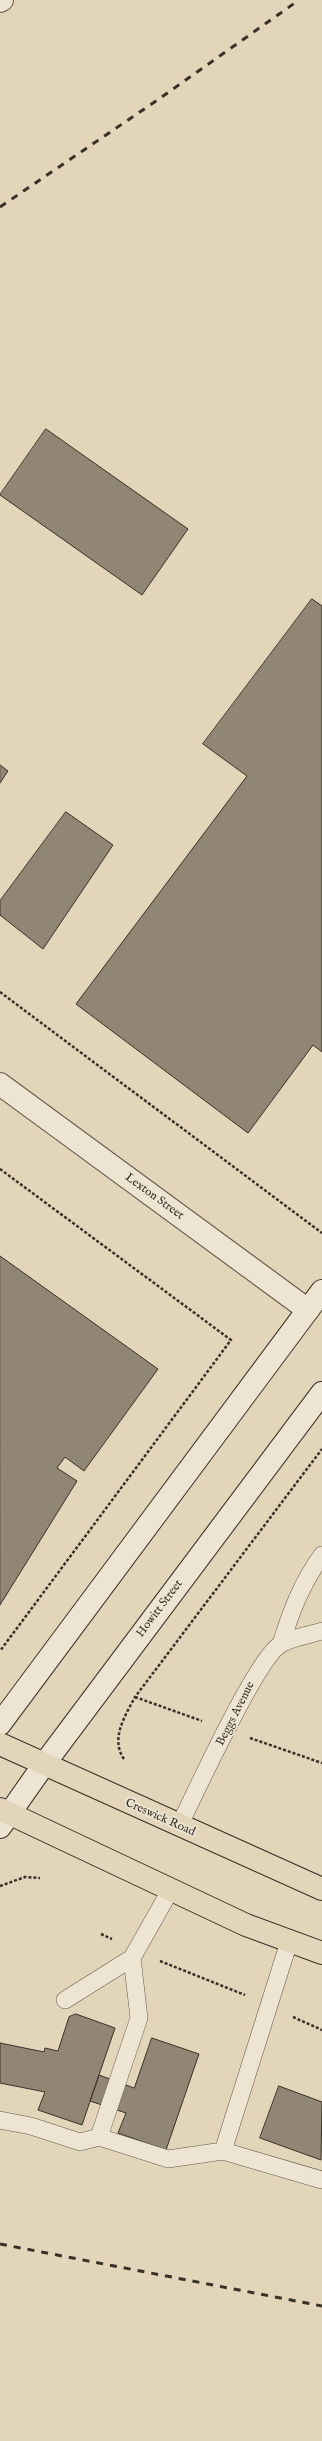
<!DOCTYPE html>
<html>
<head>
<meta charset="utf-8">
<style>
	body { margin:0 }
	canvas { display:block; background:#e3d5ba }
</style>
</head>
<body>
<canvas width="322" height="2441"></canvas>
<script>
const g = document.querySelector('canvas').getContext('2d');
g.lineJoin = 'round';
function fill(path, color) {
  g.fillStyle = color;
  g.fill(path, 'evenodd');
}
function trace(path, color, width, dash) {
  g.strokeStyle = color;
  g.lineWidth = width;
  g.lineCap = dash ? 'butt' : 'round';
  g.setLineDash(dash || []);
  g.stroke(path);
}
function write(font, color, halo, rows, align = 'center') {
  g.font = font + ' "IM FELL English",serif';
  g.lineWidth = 3.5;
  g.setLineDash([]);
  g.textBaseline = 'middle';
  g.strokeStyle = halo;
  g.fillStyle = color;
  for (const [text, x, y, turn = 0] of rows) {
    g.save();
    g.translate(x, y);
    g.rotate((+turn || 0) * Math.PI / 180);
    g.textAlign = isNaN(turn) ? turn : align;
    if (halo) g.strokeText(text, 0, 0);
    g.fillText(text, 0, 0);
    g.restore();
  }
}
const building = new Path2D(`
	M46,429L188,529L142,595L0,495Z
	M312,599L322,606V1052L313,1045L248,1133L76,1004L247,776L203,744Z
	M0,765L8,771L0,783Z
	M66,812L113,845L43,949L0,915V901Z
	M0,1256L158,1369L84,1471L65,1457L57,1468L77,1481L0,1605Z
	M76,2014L115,2028L82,2125L38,2110L45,2092L0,2083V2043L44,2052L45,2048L58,2051L69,2017Z
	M152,2038L199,2054L166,2150L118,2133L126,2113L90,2101L99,2075L134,2088Z
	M279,2086L322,2102L321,2160L260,2138Z`);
const path = new Path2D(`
	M0,992L322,1233
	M0,1169L231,1340L0,1651
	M135,1697L202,1721
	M250,1738L322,1763
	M124,1759C110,1739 125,1716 135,1697L322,1449
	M0,1886L25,1877L40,1878
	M101,1934L112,1939
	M160,1961L245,1995
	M293,2017L322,2030`);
const service = new Path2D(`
	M281,1644C291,1611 302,1583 322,1555
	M179,1826C195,1794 257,1657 281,1644C293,1637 309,1635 322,1631
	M171,1889L132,1958L139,2018L99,2137L168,2159L223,2151
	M289,1942L223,2151L322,2180
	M65,2000L132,1958
	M0,2120L31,2126L80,2142L99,2137`);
const minor = new Path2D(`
	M0,1L2,0
	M0,1084L308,1310`);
const secondary = new Path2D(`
	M0,1724L322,1291
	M0,1827L45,1763L322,1393`);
const trunk = new Path2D(`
	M0,1744L322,1889
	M0,1809L246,1925L322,1953`);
const rail = new Path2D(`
	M0,207L156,101L299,0
	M0,2244L322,2306`);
const streetNames = [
	["Lexton Street",154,1197,36],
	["Howitt Street",160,1609,-53],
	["Beggs Avenue",236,1714,-63],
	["Creswick Road",160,1818,24]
];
fill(building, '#918673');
trace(building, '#393026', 1);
trace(service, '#64594b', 18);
trace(minor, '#64594b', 24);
trace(secondary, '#393026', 24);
trace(trunk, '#393026', 24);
trace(path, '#393026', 2.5, [3, 2]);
trace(service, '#ede4d2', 17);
trace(minor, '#ede4d2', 22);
trace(secondary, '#ede4d2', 22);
trace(trunk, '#e3d5ba', 22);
trace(rail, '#393026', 3, [7, 7]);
write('12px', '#393026', '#ede4d2', streetNames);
</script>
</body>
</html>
